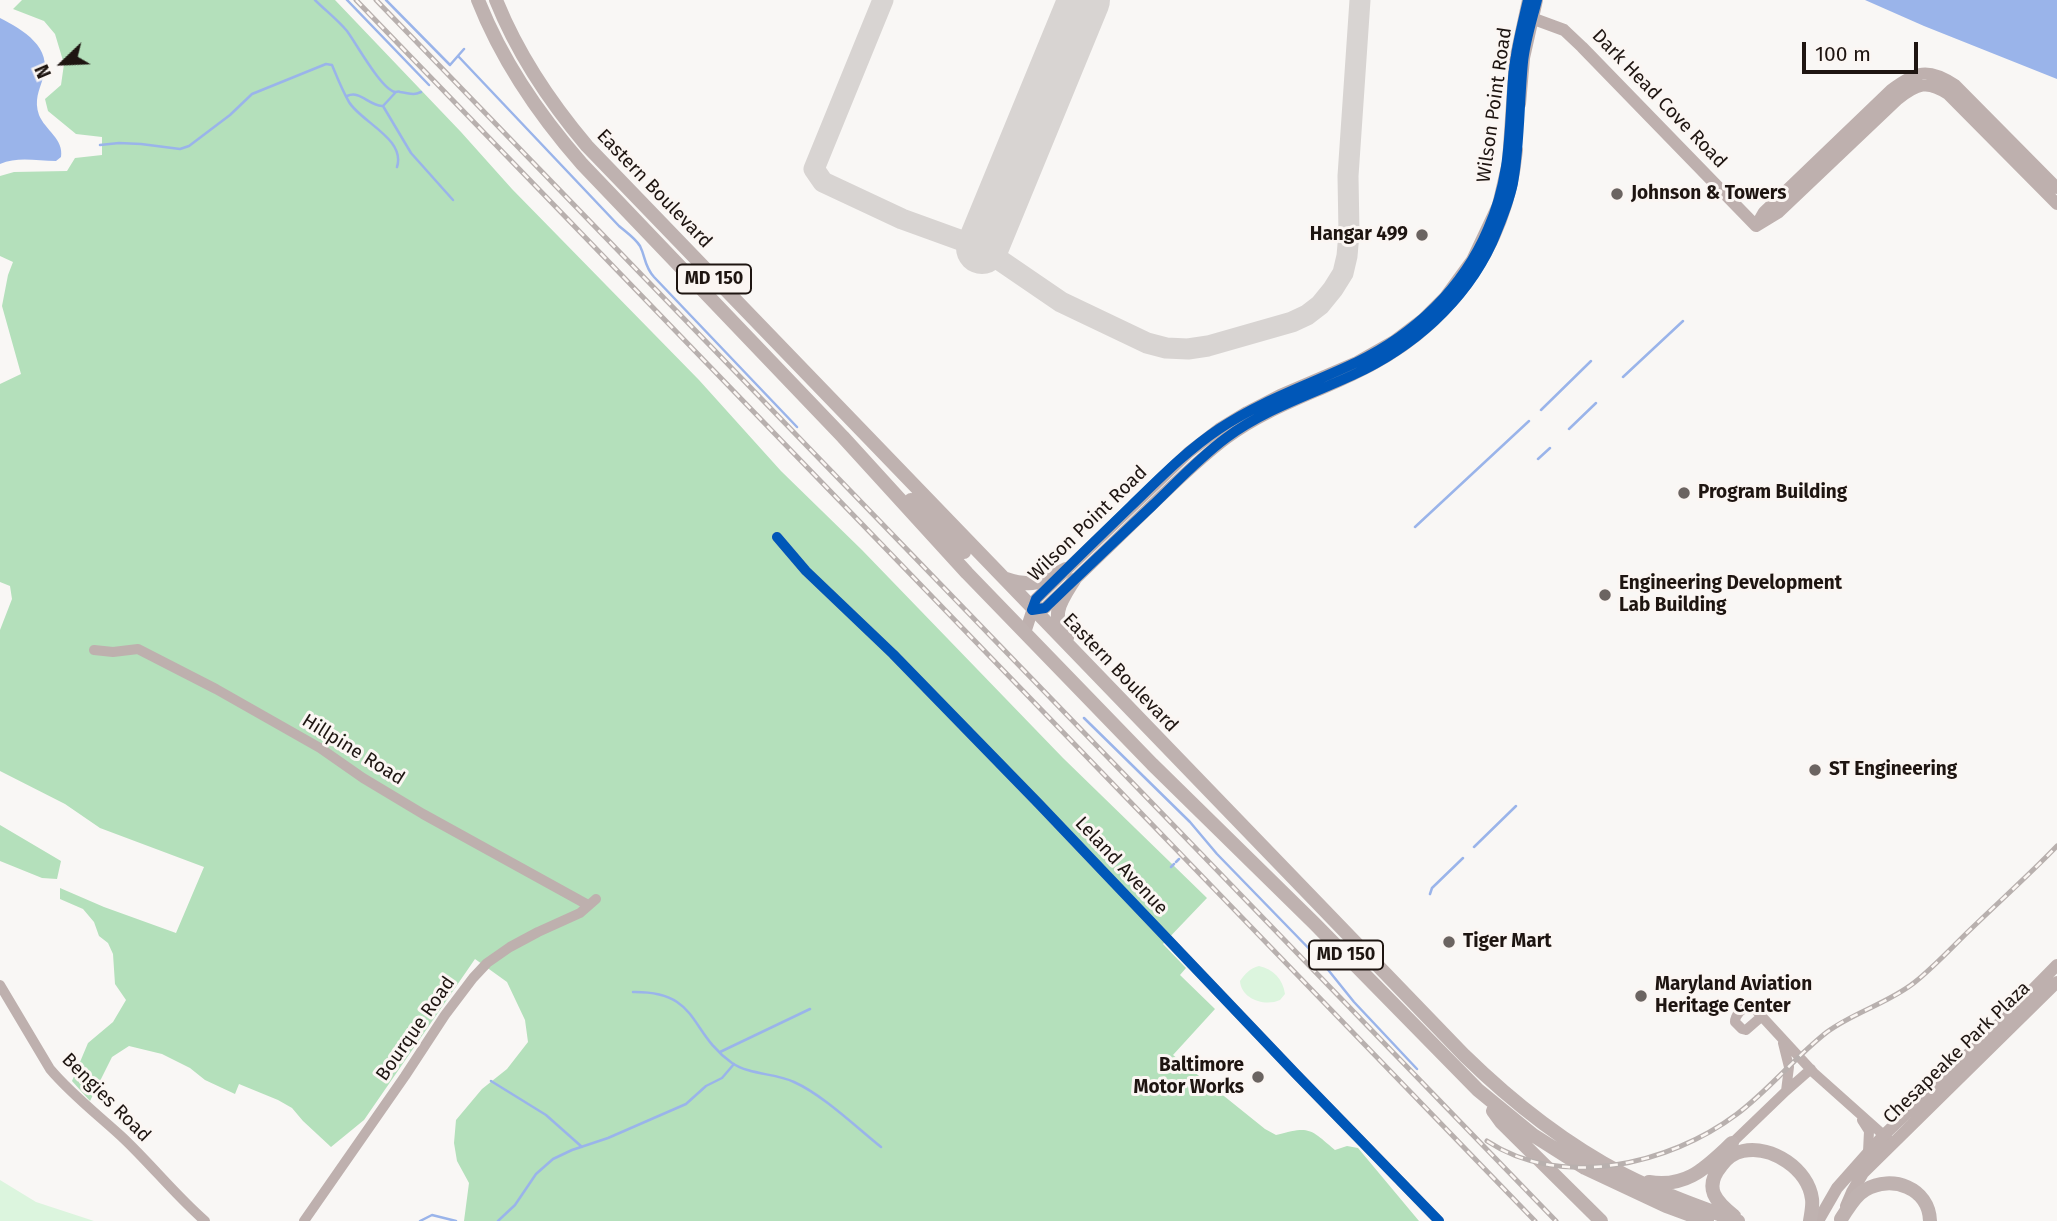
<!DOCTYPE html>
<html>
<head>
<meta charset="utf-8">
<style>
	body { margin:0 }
	#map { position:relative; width:2057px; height:1221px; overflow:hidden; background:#f9f7f5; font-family:"Fira Sans",sans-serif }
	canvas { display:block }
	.north { position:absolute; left:28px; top:28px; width:70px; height:70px; -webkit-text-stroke:5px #fbf6f3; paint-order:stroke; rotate:247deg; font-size:19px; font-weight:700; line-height:28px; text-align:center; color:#1e1511 }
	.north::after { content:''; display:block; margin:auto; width:24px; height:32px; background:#1e1511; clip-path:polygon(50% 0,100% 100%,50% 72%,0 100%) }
	.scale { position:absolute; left:1802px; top:42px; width:116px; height:32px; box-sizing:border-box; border:4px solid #1e1511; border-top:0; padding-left:9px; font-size:21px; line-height:24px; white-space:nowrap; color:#1e1511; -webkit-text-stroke:5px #fbf6f3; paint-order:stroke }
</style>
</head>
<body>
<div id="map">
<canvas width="2057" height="1221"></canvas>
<div class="north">N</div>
<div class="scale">100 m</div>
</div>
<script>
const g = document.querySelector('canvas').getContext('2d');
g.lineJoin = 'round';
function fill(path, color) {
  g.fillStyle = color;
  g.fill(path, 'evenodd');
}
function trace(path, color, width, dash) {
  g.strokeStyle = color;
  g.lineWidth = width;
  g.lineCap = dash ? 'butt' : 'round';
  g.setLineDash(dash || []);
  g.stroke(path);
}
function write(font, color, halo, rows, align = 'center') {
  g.font = font + ' "Fira Sans",sans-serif';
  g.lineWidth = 6;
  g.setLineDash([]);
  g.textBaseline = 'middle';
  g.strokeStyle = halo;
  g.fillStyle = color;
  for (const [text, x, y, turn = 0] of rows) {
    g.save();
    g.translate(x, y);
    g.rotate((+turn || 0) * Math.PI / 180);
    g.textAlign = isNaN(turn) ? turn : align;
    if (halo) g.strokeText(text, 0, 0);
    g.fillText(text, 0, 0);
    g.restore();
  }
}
const green = new Path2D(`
	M1259,966C1273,969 1283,979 1285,994L1280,1000C1265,1007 1241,999 1240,981C1245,974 1250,968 1259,966Z
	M0,1180L36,1202L94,1221H0Z`);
const forest = new Path2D(`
	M22,0H335L461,132L512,189L699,380L781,471L862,550L1063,758L1207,898L1163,944L1186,968L1180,975L1215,1009L1173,1055L1265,1129L1276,1135C1310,1126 1309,1128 1335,1150L1347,1146L1358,1148L1419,1221H464L469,1183L457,1161L454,1143L456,1120L482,1089L507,1069L528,1042L525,1020L507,982L475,959L364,1120L331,1147L303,1121L292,1108L278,1100L239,1084L235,1094L205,1080L190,1068L162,1054L129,1046L112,1057L90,1101L72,1081L88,1043L113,1022L126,1000L115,984L113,954L108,943L99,936L94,922L83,909L60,899V888L104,907L176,933L204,867L100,828L65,804L0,771V630L12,599L10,586L0,582V384L21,374L2,306L8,275L13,262L0,256V176L14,172L67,171L75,158L102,155V137L76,134L48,111L45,99L61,85L64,64L55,34L44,21L13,9Z
	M0,825L61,861L57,879L42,878L0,861Z`);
const water = new Path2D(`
	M1865,0H2057V79L1924,26Z
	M0,18C23,30 53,47 43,78C39,91 34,100 39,115C45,130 64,139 61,157L56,161C37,161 18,156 0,164Z`);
const stream = new Path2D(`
	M315,0C326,11 337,19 347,31C356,43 381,89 395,92C397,92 399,91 400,92C410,93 412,96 421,92
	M347,0L429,85
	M386,0L450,65L464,49
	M458,56L619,226C626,232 635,238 640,246C646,258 644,266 654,277L797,427
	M347,96C360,90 368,105 382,106
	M383,106L411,153L453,200
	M383,106L395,93
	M100,145L119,143L141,144L180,149L189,146L230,115L252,94L326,64L332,65C337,77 342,90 349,102C361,122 406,139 397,167
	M1623,377L1683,321
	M1541,410L1591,361
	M1569,429L1596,403
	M1538,459L1550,448
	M1415,527L1529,421
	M1084,718L1190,822L1217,854L1321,961L1354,1002L1417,1069
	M1474,847L1516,806
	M1176,862L1179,859
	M1171,867L1174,864
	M1430,894L1432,888L1463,858
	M633,992C700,991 688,1032 732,1063C750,1075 775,1073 794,1082C823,1095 856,1127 881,1147
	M720,1052L810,1009
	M491,1081L546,1115L582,1147
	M420,1221L432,1215L456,1221
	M498,1221L515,1205L536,1174L553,1159L572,1150L608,1138L686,1104L706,1086L722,1078L734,1064`);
const taxiway = new Path2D(`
	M883,0L814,169L823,182L902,219L982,248L1061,302L1147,343L1166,348L1188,349L1208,346L1292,322L1307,315L1320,305L1333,289L1343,273L1347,256L1349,233L1348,176L1360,0`);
const runway = new Path2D(`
	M982,248L1084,0`);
const minor = new Path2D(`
	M777,537L806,571L893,654L1039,804L1296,1074L1439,1221
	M94,650L113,652L138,649L216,689L320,748L363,778L423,814L588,905
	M0,985L50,1069C71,1094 97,1114 121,1136C150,1163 175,1195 205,1221
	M1761,1017L1746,1030L1742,1029L1735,1022C1735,1015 1742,1008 1749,1006L1754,1008L1814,1073L1888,1139
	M1783,1043L1789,1067L1786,1091
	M1862,1120L1869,1131L1868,1152
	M1732,1143L1786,1091L1811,1069
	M304,1221L405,1076L445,1015L473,978L487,963L510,947L538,932L580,913L596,899`);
const tertiary = new Path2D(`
	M1526,16L1564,30L1582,47L1756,226
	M1520,104L1524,58L1537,0
	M1756,226L1764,212L1891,90C1916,71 1928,67 1955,85L2057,188
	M1756,226L1779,212L1898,99C1917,84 1927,80 1948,94L2057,204
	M1032,610L1045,608C1081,574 1116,540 1152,505C1176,482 1200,458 1227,438C1266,409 1311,395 1354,374C1446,331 1507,252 1517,150
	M1025,633L1036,599L1188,453L1219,429L1247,412L1280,395L1357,362L1394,341L1423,319L1445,297L1472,260L1498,205L1508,162L1515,60L1528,0
	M1846,1206L1852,1192L1863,1173L2057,982
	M1818,1221L1837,1188L1884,1135L1986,1037L2057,965`);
const primary = new Path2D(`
	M478,0C502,61 539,115 582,164L843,437L967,573L1152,764L1314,923L1478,1090L1533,1135L1585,1168L1666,1206L1707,1221
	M496,0C518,55 549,101 587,146L1464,1055C1512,1102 1564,1143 1623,1174C1660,1193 1699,1207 1738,1221
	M911,500L964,552
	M1006,579C1033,588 1042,582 1066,569
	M1067,638C1049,615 1061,601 1074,580
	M1493,1111L1501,1122L1601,1221
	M1649,1182C1688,1188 1706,1167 1732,1143
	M1734,1216C1716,1202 1703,1188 1721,1166C1726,1159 1733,1153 1743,1151C1772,1145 1808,1169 1812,1199C1813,1206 1811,1214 1810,1221
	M1841,1219C1848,1209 1854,1196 1865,1190C1892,1174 1929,1188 1930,1221`);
const rail = new Path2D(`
	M356,0L1535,1221
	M376,0L1556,1221
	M1487,1141C1561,1190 1669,1165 1737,1114C1769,1090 1795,1057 1827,1032C1854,1012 1889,1003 1915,982C1935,966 1954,945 1973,927C2001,900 2030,874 2057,846`);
const cycleway = new Path2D(`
	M1528,0C1522,26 1515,51 1513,78C1509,133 1511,177 1488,229C1463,288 1415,334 1357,362C1311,384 1262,400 1219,429C1186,451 1159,479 1131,506C1099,537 1067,568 1036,599L1032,610L1045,608C1080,574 1116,540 1152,506C1176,483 1199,458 1226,438C1265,409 1310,395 1353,375C1412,348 1465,302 1492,243C1500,224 1509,203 1513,183C1520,143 1519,102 1523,62C1525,41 1532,20 1537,0
	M777,537L806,571L893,654L1039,804L1296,1074L1439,1221`);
const markers = [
	[1617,194,7,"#6b6461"],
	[1422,235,7,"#6b6461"],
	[1684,493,7,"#6b6461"],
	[1605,595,7,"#6b6461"],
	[1815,770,7,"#6b6461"],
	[1449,942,7,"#6b6461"],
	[1641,996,7,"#6b6461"],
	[1258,1077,7,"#6b6461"]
];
const shields = [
	[714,279,74],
	[1346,955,74]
];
const shieldNames = [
	["MD 150",714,279],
	["MD 150",1346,955]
];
const streetNames = [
	["Dark Head Cove Road",1659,99,46],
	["Wilson Point Road",1495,105,-82],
	["Eastern Boulevard",654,189,46],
	["Wilson Point Road",1088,524,-44],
	["Eastern Boulevard",1120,673,46],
	["Hillpine Road",353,750,32],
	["Leland Avenue",1121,866,47],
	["Bourque Road",416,1029,-55],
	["Chesapeake Park Plaza",1957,1053,-44],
	["Bengies Road",106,1098,45]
];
const poiNames = [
	["Johnson & Towers",1631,194],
	["Hangar 499",1408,235,"right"],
	["Program Building",1698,493],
	["Engineering Development",1619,584],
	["Lab Building",1619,606],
	["ST Engineering",1829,770],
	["Tiger Mart",1463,942],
	["Maryland Aviation",1655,985],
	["Heritage Center",1655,1007],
	["Baltimore",1244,1066,"right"],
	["Motor Works",1244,1088,"right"]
];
fill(green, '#dcf5de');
fill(forest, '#b4e0bb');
fill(water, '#9ab4ea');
trace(stream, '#9ab4ea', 2.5);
trace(taxiway, '#d8d4d2', 21);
trace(runway, '#d8d4d2', 52);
trace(minor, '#beb0ae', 10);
trace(tertiary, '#beb0ae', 12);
trace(primary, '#bfb2b0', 14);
trace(rail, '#b8b0ae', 5);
trace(rail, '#fbf6f3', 2.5, [8]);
trace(cycleway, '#0057b8', 10);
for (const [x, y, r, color] of markers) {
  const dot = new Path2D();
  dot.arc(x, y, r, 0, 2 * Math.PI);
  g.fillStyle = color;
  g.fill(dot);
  trace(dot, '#fbf6f3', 2.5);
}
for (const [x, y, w] of shields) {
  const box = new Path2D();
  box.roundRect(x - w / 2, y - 14.5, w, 29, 5);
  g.fillStyle = '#fbf6f3';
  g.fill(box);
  trace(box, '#1e1511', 2);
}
write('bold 18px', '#1e1511', null, shieldNames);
write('19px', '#1e1511', '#fbf6f3', streetNames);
write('bold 19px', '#1e1511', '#fbf6f3', poiNames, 'left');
</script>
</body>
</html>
